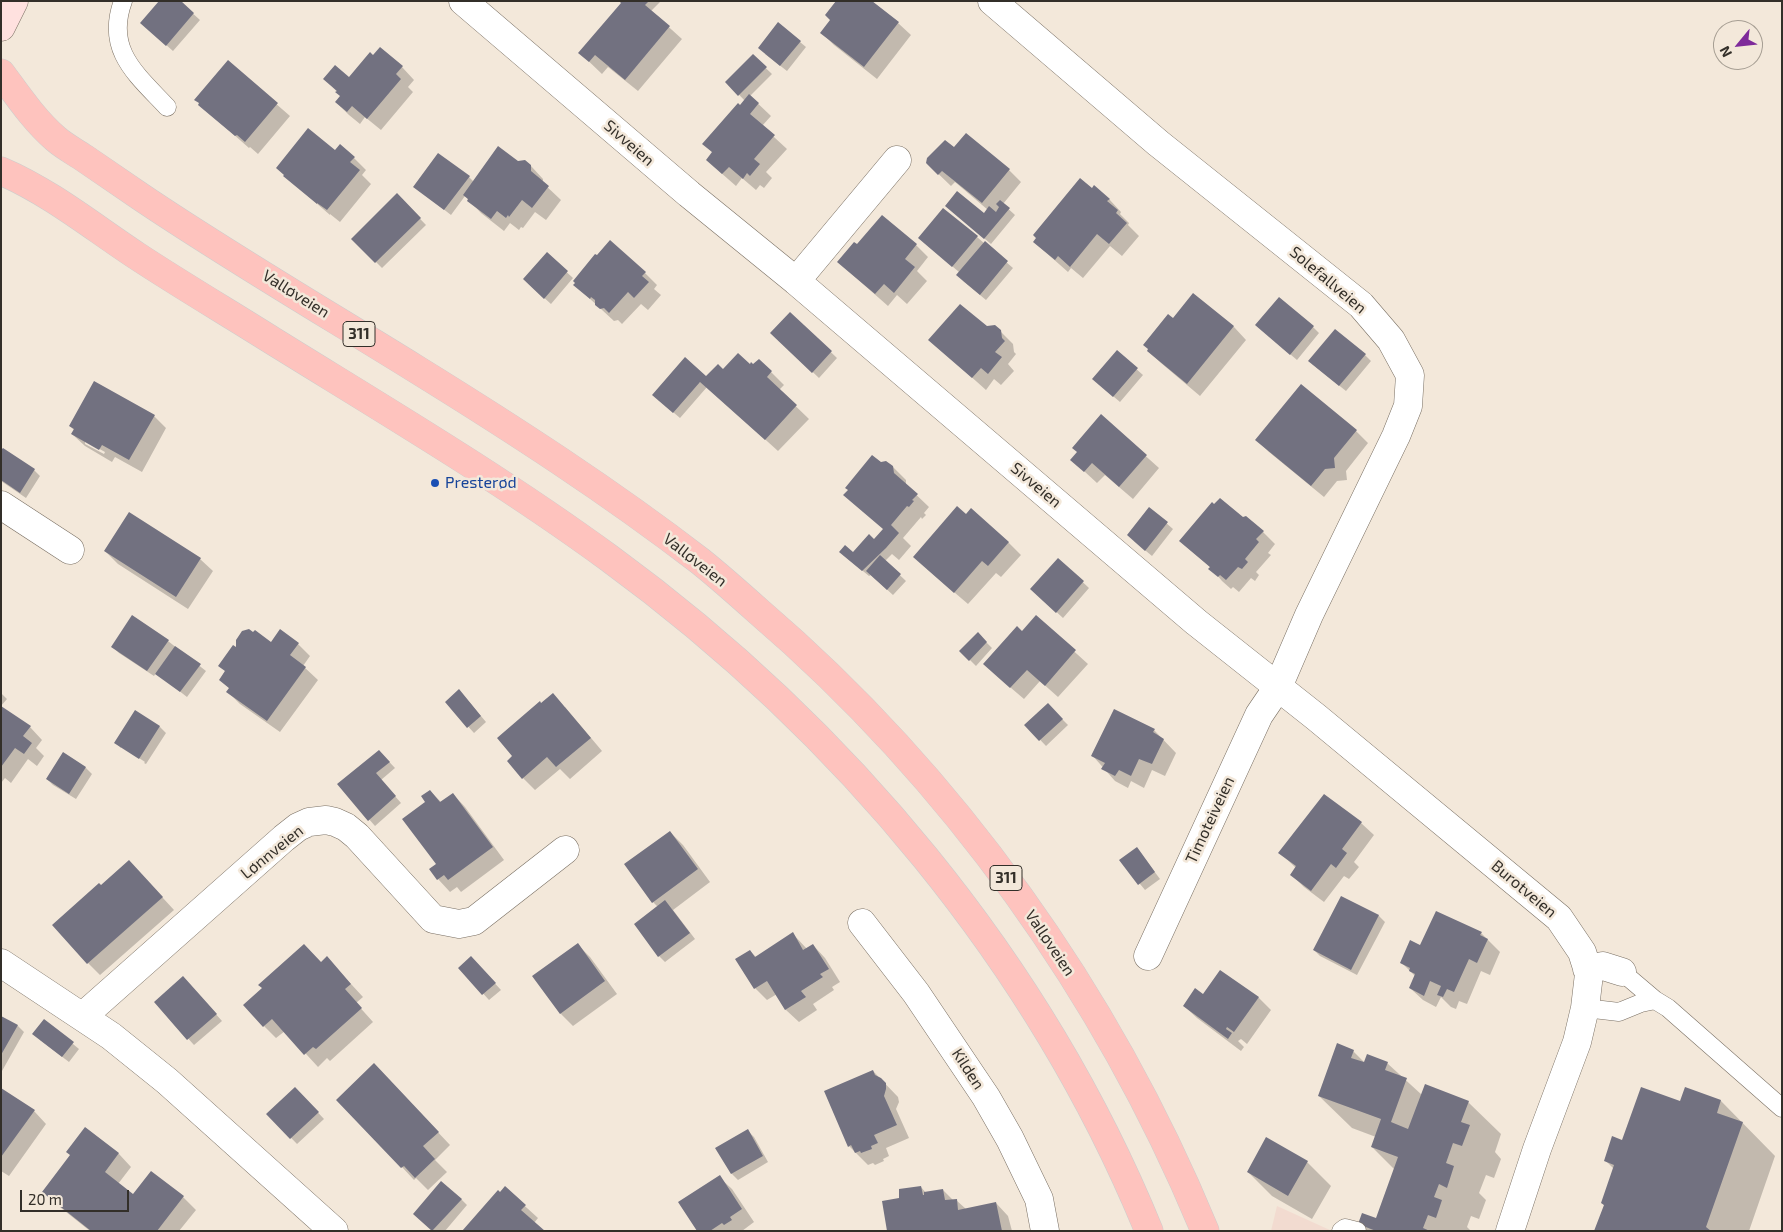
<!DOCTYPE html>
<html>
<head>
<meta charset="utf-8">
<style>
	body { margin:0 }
	#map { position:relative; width:1783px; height:1232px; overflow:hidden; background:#f3e8da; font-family:"Exo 2",sans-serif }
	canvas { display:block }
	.frame { position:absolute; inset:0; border:2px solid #332f29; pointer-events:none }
	.north { position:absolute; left:1713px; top:20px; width:50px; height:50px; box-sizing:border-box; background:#f3e8da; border:1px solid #a69e93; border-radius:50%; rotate:242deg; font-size:14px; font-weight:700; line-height:20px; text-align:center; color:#332f29 }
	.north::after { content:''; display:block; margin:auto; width:18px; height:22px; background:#7e2a9a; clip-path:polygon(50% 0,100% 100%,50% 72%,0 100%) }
	.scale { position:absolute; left:20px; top:1190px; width:109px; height:22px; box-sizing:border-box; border:2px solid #332f29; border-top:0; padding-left:6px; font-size:15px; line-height:18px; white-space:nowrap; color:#332f29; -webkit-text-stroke:4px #f3e8da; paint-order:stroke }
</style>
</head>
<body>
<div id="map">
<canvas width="1783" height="1232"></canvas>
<div class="frame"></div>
<div class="north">N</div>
<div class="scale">20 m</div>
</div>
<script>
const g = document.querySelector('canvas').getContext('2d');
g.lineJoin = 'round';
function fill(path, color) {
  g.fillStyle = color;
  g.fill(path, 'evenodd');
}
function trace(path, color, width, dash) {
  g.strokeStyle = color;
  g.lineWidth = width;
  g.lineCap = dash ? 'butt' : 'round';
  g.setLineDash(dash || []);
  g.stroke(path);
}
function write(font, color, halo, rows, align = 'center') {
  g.font = font + ' "Exo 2",sans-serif';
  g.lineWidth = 5;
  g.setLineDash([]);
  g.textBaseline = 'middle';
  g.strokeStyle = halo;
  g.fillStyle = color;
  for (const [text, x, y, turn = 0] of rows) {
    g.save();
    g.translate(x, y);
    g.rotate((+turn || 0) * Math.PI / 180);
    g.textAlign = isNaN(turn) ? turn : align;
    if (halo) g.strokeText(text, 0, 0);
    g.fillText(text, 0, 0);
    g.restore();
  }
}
const commercial = new Path2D(`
	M1277,1206L1332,1231H1271Z`);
const shadow = new Path2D(`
	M179,1L200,20L173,51L148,29Z
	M621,1H661L651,11L682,39L638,91L608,67L602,74L580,53L623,3Z
	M898,23L911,35L877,79L834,45L822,33Z
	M800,42L806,47L787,71L765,54Z
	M753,56L772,74L750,96L771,116L762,126L787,149L766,172L772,178L764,188L760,185L756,190L742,178L736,186L720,172L713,153L704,144L745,101L727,82Z
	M228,62L290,116L258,154L250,147L249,148L200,105Z
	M402,67L414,80L408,87L413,92L381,130L365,117L360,124L349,115L336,102L341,96L325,79L349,78Z
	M954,149L1009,170L1021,182L1003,204L1015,215L991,244L953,212L984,215L988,210L955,182L951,186L927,163Z
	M335,152L354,158L366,170L362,175L371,184L340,222L330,214V215L285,176Z
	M518,162L531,166L543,179V183L561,200L546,220L535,212L523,228L521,227L519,230L510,223L504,231L481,213L465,196L451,215L415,187L469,177L474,182Z
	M397,195L426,225L382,268L353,239Z
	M1109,199L1121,212L1120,214L1129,223L1128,225L1139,236L1122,256L1110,246L1083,278L1071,268L1068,272L1034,242Z
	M977,237L1013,268L986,300L963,281L959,272L926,244Z
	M916,245L928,257L917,271L927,281L907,304L897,295L888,306L838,262L857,246Z
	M547,254L573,278L551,304L530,285Z
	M645,273L657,285L654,289L661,295L648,310L641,304L622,324L618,320L614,321L575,285Z
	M1194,295L1234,327L1246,340L1200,396L1161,363L1148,351Z
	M790,313L837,358L819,378L778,339Z
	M995,326L1013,344L1014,352L1016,354L1008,364L1014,371L1001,385L994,379L986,390L930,340Z
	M1313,327L1319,333L1297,360L1263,331Z
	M1117,352L1143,375L1120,402L1100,385Z
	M1365,355L1371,361L1346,391L1316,367Z
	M759,360L784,385L779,390L809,419L778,451L707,387L680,418L660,401L723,371L750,365L754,366Z
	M154,416L166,428L142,472L115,457L112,462L85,446L72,434L74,430L70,426ZM85,441L105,452L104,454L85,444Z
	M1101,416L1159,468L1133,499L1105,475L1097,483L1072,460Z
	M1356,431L1368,443L1346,471L1347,480L1337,481L1324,497L1269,452L1257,440Z
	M1,453L34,470L40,476L26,498L1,481Z
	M880,463L893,467L906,480V485L929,507L924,513L926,515L922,519L921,517L903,538L911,546L899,560L892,554L885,561L906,581L893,595L871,575L869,576L847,558L875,541L884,530Z
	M1150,509L1173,529L1152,556L1134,541Z
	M966,515L1008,542L1021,555L1001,577L996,573L968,604L927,569Z
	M1242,519L1263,532L1275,544L1268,553L1271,555L1256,572L1259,575L1255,581L1251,578L1239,592L1233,587L1231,589L1222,581L1211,568L1180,541Z
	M105,551L200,559L213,571L188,609L118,564Z
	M1058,559L1089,588L1063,618L1038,595Z
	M1036,617L1088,664L1058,697L1040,681L1024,699L997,676L1022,633Z
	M978,634L992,648L976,666L961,651Z
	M168,641L206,671L187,697L156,673L154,676L119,653L113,647Z
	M271,643L298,644L310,656L303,666L318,680L280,732L240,704L228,692L230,689L220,680L237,649Z
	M1,693L7,699L1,706Z
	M465,697L486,722L474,733L446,702Z
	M1048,705L1068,725L1046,746L1026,725Z
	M1,707L30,727L42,740L36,748L44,756L37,766L28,759L11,783L5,778L1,783Z
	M565,707L602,751L570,779L560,769L535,790L523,778Z
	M1114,711L1154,730L1176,753L1165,776L1152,770L1144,788L1131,781L1128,788L1115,781L1092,755Z
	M136,712L160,727L166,733L146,764L144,763L145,762L121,746V748L116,743Z
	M379,751L395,768L381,780L401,803L375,826L339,785Z
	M63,753L86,768L92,774L76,799L53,785L47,779Z
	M430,791L442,803L453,794L465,807L504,860L461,892L457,887L450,892L438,879L437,865L427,802Z
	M1361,823L1374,835L1354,862L1359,867L1349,879L1344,876L1324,902L1304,887L1291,874L1296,868L1280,853Z
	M670,832L683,845L710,882L673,910L695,939L665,962L659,956L658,907L653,902Z
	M1142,855L1160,879L1145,890L1121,861Z
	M129,861L174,910L100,975L88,963L101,886Z
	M1342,897L1379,916L1385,922L1357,975L1320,956L1314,950Z
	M1481,933L1500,952L1490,975L1481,971L1467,1004L1459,1001L1456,1009L1451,1007L1441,997L1436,1007L1423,1000L1410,988L1415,976L1402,963L1421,946Z
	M793,934L807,949L813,945L825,958L840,982L832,987L834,990L813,1004L817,1010L799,1022L786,1010L777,994L767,1000L755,988L750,951L756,957Z
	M578,945L590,957L617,994L573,1026L561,1014L534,977Z
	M327,958L363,997L356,1003L373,1022L330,1061L327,1058L318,1067L285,1031L276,1038L264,1026Z
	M477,964L501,990L489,1000L460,968Z
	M1221,972L1259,998L1271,1010L1247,1044L1241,1039L1238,1041L1244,1047L1241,1051L1197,1018L1184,1006L1204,996Z
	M189,984L222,1021L194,1045L155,1002Z
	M1,1017L18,1026L24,1032L2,1071Z
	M44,1020L79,1049L69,1062L40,1040Z
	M1353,1051L1365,1063H1387L1422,1095L1468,1102L1501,1134L1495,1152L1501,1159L1494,1178L1486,1175L1479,1193L1486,1200L1479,1219L1471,1216L1467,1227L1471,1231H1366L1359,1224L1377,1220L1395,1170L1372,1147L1376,1137L1352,1128L1319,1096Z
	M873,1071L898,1097L899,1102L896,1109L909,1138L886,1148L889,1156L883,1159L884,1161L875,1165L873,1163L868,1165L849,1146Z
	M386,1077L450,1145L435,1160L447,1172L428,1190L416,1178L414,1180L402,1167Z
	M295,1088L324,1119L297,1144L268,1114Z
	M1,1089L34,1111L46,1124L9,1176L1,1171Z
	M1686,1089L1721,1101L1775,1156L1749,1231H1596L1605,1206L1602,1203L1614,1169L1605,1160L1623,1141L1681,1102Z
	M86,1128L119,1154L131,1167L118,1184L133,1196L152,1173L183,1197L196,1210L179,1231H90L56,1204L43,1191L71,1156Z
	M748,1131L754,1137L768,1162L738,1180L732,1174L717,1148Z
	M1307,1162L1331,1186L1312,1219L1272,1196L1248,1172Z
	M719,1177L732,1189L754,1222L742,1231H698Z
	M921,1187L926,1193L943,1190L953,1200H956L966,1209L996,1203L1008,1216L1012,1231H888L901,1199Z
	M505,1188L538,1218L534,1223L500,1194Z
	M461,1199L467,1205L445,1231H433L421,1220Z`);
const building = new Path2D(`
	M159,1H181L194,13L166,46L140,23Z
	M619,1H649L645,5L670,26L625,80L595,55L589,62L578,53L621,3Z
	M836,1H872L899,22L864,67L820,33L830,20L825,15Z
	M778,22L801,41L780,66L758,48Z
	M380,47L403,66L396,74L401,79L367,119L352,106L347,112L335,102L340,96L335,92L337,91L323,79L335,65L349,77L370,52L373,55Z
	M753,54L767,67L738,96L725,82Z
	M228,60L278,103L245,142L237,135L235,136L198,105L199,103L194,100Z
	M749,94L759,103L750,114L775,135L754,159L760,164L750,176L747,173L743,179L729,167L722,174L706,160L712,152L702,144L738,103L740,105Z
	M308,128L335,150L340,144L355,157L350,162L360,170L327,210L317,203V204L283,176L284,175L276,168Z
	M966,133L1010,169L982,203L942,171L938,175L926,163L927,158L945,140L954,147Z
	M498,146L518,161L525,160L531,165V171L549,186L532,208L522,200L509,217L508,215L506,218L497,211L491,219L467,201L468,199L463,195Z
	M438,153L470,176L444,210L413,187Z
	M1080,178L1092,188L1094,185L1110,199L1107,201L1118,210L1116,213L1127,223L1109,244L1097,234L1070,267L1058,256L1055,260L1033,242L1036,238L1033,235Z
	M957,191L984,213L989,206L996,212L999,207L996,204L1000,200L1010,208L984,239L945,206Z
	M397,193L421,218L375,263L351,239Z
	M943,208L978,236L952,267L918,238Z
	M882,215L917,244L905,259L915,267L894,293L884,284L875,294L837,262L854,242L857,244Z
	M610,240L646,272L642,276L649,282L634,298L628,292L609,313L604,308L600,309L595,305V300L591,297L590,299L573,285L575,283L573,281L595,254L597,255Z
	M985,241L1008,261L980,295L956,275Z
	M547,252L568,271L544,299L523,279Z
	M1193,293L1234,326L1187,384L1147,351L1148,349L1143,345L1168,314L1173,318Z
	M1279,297L1314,326L1290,355L1255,325Z
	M960,304L987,326L995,325L1001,330L1002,338L1005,341L995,352L1002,357L988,374L981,368L972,378L928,340Z
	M790,312L832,351L812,373L770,333Z
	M1335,329L1366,354L1339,386L1308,361Z
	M1117,350L1138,368L1113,397L1092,379Z
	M738,353L750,364L751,362L753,364L759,359L772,371L767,377L797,405L765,440L700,382L673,413L652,395L685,357L706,376L718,364L723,369Z
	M94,381L155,415L129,460L102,445L99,450L71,434L74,429L69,426Z
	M1301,384L1357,430L1334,458L1335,468L1325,469L1311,486L1255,440Z
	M1101,414L1147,455L1119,487L1092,463L1084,472L1070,460L1077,452L1072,448Z
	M3,448L35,469L20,493L1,480V450Z
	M872,455L881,462L886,461L893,466L894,473L918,494L912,500L914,501L909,507L907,506L891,525L899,533L886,548L862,571L839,552L845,545L853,552L869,534L874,539L883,529L843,495L848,490L845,488Z
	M1220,498L1243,517L1246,516L1264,531L1256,539L1259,542L1245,559L1248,562L1242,569L1238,567L1226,580L1220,575L1218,577L1208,569L1210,567L1179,541L1212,502L1214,504Z
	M957,506L966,514L971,508L1009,542L988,566L982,561L954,593L913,557Z
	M1149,507L1168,522L1145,551L1127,535Z
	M129,512L201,558L176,597L104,551Z
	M880,555L901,574L887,590L866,571Z
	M1058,558L1084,581L1056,613L1030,589Z
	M132,615L169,640L147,671L111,647Z
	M1036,615L1076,650L1045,686L1027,670L1010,688L983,664L1017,626L1022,631Z
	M249,629L253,632L255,630L271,642L280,629L299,643L290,655L306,667L267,721L226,692L229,688L219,680L225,671L218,666L233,645L236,647V640L242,631Z
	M978,632L987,642L969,661L959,651Z
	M175,646L201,664L180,692L155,674Z
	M459,689L481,716L467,728L445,702Z
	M553,693L591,738L556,767L547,757L522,779L507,761L512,756L497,738L540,701L541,703Z
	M1048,703L1063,719L1039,741L1024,725Z
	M1,706L31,726L23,736L32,743L24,754L15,748L1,767Z
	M1114,709L1155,729L1153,732L1164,739L1152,764L1139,759L1131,776L1119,770L1115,776L1101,769L1105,763L1091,756Z
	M135,710L160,726L139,759L114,743Z
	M379,750L390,762L376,773L396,796L368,821L337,784Z
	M63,752L86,767L69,794L46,779Z
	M430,790L440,802L453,793L493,847L448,880L444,875L437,880L429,869L436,864L402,819L425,802L421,796Z
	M1324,794L1362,822L1342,849L1347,853L1336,868L1331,864L1311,891L1290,875L1296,866L1278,853Z
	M670,831L698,869L652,903L624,864Z
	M1137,847L1155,872L1138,885L1119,860Z
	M129,860L163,897L87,964L52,925L99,883L101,885Z
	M1341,896L1379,915L1351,970L1313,950Z
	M665,900L690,933L658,957L634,924Z
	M1436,911L1482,932L1480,935L1488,939L1477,963L1469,959L1454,992L1447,989L1443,997L1437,995L1441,986L1430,981L1424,996L1409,988L1415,974L1409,971L1410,968L1400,963L1410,940L1420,945Z
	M793,932L803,950L813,944L829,969L820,974L823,977L801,991L806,997L785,1010L767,981L754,989L735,959L750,950L755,957Z
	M578,943L605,981L560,1014L532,976Z
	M304,944L321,962L327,956L351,984L345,989L362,1008L316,1049L313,1047L304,1055L272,1019L263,1027L243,1005L262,988L258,985Z
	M471,956L496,983L482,995L458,968Z
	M1220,970L1259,997L1234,1032L1227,1027L1226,1029L1232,1033L1228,1039L1183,1006L1195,988L1203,994Z
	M183,976L217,1014L187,1040L154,1002Z
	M1,1016L18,1025L1,1055Z
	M44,1019L74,1042L62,1057L32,1034Z
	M1337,1043L1354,1050L1351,1058L1364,1062L1367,1054L1388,1062L1385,1070L1407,1078L1391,1122L1408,1129L1425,1084L1469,1101L1461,1122L1470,1125L1462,1146L1453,1143L1446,1163L1454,1166L1447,1188L1439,1184L1434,1197L1442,1200L1436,1218L1428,1215L1423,1228L1430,1231H1376L1358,1224L1362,1213L1376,1218L1398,1157L1371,1147L1381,1119L1318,1096Z
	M374,1063L439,1132L423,1146L435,1159L415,1178L404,1166L401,1168L336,1100Z
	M873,1070L875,1075L881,1078L886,1083V1089L884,1096L897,1125L874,1135L878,1143L871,1146L872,1149L861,1153L860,1151L855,1153L851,1145L848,1147L824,1091Z
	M295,1087L319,1112L290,1139L266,1114Z
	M1641,1087L1680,1101L1685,1087L1721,1100L1717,1113L1743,1122L1706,1227L1711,1231H1594L1604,1205L1601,1203L1614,1165L1604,1161L1612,1136L1622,1140Z
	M1,1088L35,1110L1,1157Z
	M85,1127L119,1153L105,1172L133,1194L151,1171L184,1196L157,1231H91L42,1192L70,1155L66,1152Z
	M748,1129L763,1156L731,1174L715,1148Z
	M1266,1137L1308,1161L1288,1196L1247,1172Z
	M720,1175L742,1209L730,1217L732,1220L724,1225L722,1223L710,1231H697L678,1202Z
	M441,1181L462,1199L432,1231L413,1214Z
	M505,1186L526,1205L521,1210L545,1231H462L498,1190L500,1192Z
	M921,1186L923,1195H924V1192L943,1189L945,1200L957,1199L958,1210L996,1202L1002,1231H887L882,1201L899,1198V1189Z`);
const service = new Path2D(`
	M123,1C105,50 136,74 167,107
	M1622,972L1655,1000
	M1585,1008L1619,1012L1641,1003L1655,1000L1668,1008L1782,1108
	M1341,1231L1345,1228L1357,1231`);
const minor = new Path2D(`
	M463,1L689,194L796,281L1196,622L1316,717L1559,918L1582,952L1589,974L1585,1008L1577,1042L1537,1149L1510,1231
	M992,1L1158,143L1361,305L1391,340L1410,375L1408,406L1396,436L1309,615L1278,687L1259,715L1148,956
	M796,281L897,160
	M1,505L70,550
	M862,923L916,993L986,1097L1010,1139L1039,1199L1045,1231
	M1,963L111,1036L167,1081L334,1231
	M1587,969L1603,966L1622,972
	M83,1016L284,838L298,827L309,822L326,820L335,822L346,827L357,836L433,919L459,924L474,921L565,850`);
const secondary = new Path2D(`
	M1,27L14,1`);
const primary = new Path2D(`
	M1,73C18,96 34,120 56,139C64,146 75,152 84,158C103,171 122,184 141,197C230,257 324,312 416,369C513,429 609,491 700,561C720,577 739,594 758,611C953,778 1107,994 1205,1231
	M1,171C50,192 93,227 137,256C181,285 227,312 273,341C386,411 501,479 609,558C843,729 1039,962 1149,1231`);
const markers = [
	[435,483,5,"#1a4fb4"]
];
const shields = [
	[359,334,32],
	[1006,878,32]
];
const shieldNames = [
	["311",359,334],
	["311",1006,878]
];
const streetNames = [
	["Sivveien",629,143,41],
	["Solefallveien",1328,280,40],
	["Valløveien",296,294,32],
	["Sivveien",1036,485,40],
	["Valløveien",695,560,38],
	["Timoteiveien",1210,820,-65],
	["Lønnveien",272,852,-39],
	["Burotveien",1524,889,40],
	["Valløveien",1050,943,56],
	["Kilden",968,1069,57]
];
const transitNames = [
	["Presterød",445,483]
];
fill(commercial, '#f2dbd0');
fill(shadow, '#0003');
fill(building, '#727180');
trace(service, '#796f63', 19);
trace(minor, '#796f63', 29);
trace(secondary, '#796f63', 29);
trace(primary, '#cecdcc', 29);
trace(service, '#fff', 18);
trace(minor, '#fff', 28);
trace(secondary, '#ffe1df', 28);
trace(primary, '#fec3be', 28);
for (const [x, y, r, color] of markers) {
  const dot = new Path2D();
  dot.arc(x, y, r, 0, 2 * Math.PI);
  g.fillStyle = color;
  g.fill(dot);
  trace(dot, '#f3e8da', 2);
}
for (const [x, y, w] of shields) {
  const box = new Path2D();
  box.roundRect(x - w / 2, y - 12.5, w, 25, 4);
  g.fillStyle = '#f3e8da';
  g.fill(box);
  trace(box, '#332f29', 1);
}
write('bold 15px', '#332f29', null, shieldNames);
write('16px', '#332f29', '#f3e8da', streetNames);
write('16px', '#164399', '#f3e8da', transitNames, 'left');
</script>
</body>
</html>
